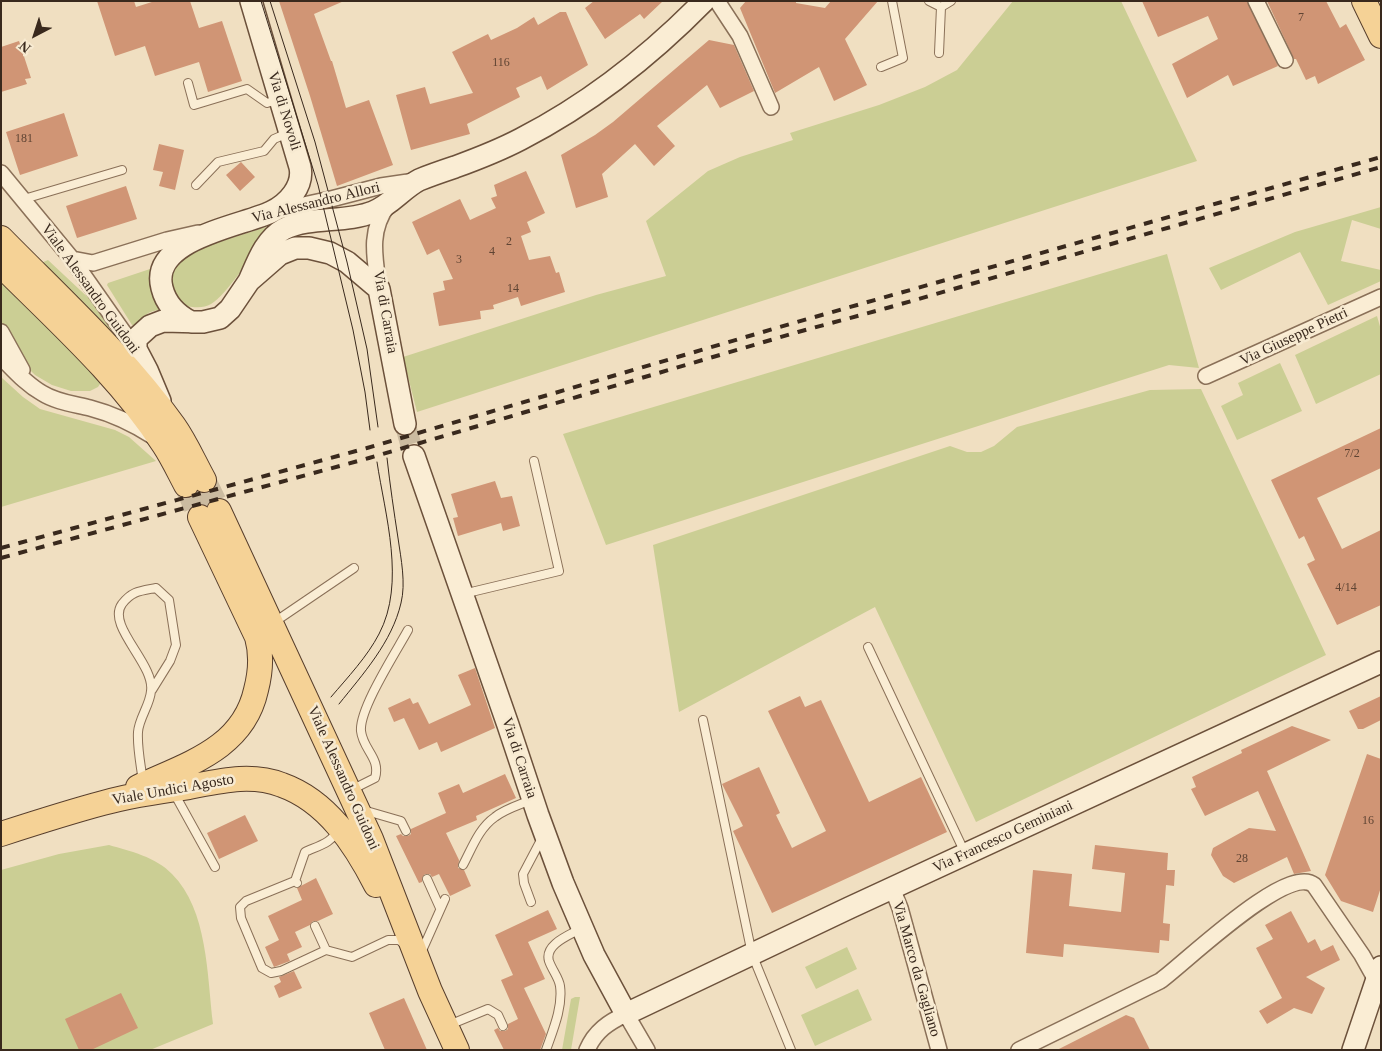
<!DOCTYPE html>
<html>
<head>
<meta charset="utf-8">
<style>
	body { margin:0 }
	#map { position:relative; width:1382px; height:1051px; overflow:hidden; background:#f0dfc1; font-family:Georgia,serif }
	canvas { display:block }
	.frame { position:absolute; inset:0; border:2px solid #39291d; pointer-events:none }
	.north { position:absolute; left:10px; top:10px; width:50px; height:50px; -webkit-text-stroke:4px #f7ead1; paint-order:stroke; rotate:220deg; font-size:14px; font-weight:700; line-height:20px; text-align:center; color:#39291d }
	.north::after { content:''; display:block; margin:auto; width:18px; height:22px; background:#39291d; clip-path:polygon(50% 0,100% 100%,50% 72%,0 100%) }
</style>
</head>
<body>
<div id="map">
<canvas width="1382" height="1051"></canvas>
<div class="frame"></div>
<div class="north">N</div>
</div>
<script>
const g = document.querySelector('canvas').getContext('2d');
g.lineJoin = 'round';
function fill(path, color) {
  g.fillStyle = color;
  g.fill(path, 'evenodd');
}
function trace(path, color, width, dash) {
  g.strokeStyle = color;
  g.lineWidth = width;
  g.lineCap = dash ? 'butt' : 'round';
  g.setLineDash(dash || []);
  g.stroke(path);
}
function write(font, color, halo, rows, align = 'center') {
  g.font = font + ' Georgia,serif';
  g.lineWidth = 5;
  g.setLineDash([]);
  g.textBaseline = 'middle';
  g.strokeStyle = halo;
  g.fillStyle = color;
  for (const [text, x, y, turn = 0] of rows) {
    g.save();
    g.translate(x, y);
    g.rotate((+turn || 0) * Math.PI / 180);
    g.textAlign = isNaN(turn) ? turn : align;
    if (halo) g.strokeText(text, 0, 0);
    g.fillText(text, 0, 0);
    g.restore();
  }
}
const green = new Path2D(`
	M1013,1H1121L1197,161L417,412L403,357L596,295L666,276L646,221L708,171L740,157L793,140L790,133L879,105L925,87L957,70Z
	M1381,207V229L1352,220L1341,261L1381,270V281L1328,305L1300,252L1221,290L1209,268L1295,232Z
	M266,227L270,230C258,247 226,296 211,304C203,309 193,307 184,306L170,290L172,264L207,246Z
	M1167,254L1199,368L1169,365L606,545L563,434Z
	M48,260L96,305L123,347L41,263Z
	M153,268L163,310C150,309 143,316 135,325H132L107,285L108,283Z
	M1,280L102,381L98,387L90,391H71L52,385L35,375L27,367L1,322Z
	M1377,316L1381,330V374L1316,404L1295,355Z
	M1280,363L1302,411L1237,440L1221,406L1243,395L1238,383Z
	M1,377L23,397L40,409L115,430L129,437L156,461L1,507Z
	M1201,389L1326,655L976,822L875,607L679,712L653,545L950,446L967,452H981L994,446L1017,427L1150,390Z
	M109,845C130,851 156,857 172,874C208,910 207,975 213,1024L150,1050H1V870L59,854Z
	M847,947L857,969L816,989L805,967Z
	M858,989L872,1020L815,1046L801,1015Z
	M575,997H580L571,1050H562L571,999Z`);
const building = new Path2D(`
	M97,1H134L136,7L155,1H190L199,28L222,21L242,81L208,92L199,62L155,76L145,46L115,56Z
	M279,1H344L314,14L331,61H332L346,108L369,100L393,165L337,186L310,96Z
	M594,1H663L644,19L640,14L605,39L585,8Z
	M746,1H796V3L825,8L831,1H878L845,39L867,85L834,101L819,67L775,93L740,8Z
	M1142,1H1247L1278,66L1233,86L1228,75L1187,98L1172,64L1218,39L1208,16L1158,37Z
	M1267,1H1326L1340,28L1346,24L1365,60L1318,84L1315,76L1306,80L1296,59H1294Z
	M560,12H566L588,65L547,90L541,76L516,88L520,97L467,124L470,134L411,150L396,95L425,87L430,104L473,93L452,52L488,34L491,40L517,28L534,17L538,25Z
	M709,40L734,45L754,91L720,108L707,85L657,126L675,146L654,166L635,144L602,174L608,197L576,208L561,155L595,135L613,122Z
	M19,41L31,78L25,79L27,84L1,92V47Z
	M64,113L78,156L20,175L6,132Z
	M159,144L184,150L175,190L159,186L163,172L153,170Z
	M241,162L255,177L240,191L226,175Z
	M526,171L545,213L527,222L531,232L521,236L529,260L550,256L556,273L559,272L565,292L521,306L518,297L493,305L494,309L480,311L481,319L439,326L433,293L445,290L443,281L453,279L439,249L427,255L412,222L460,199L470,220L496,208L491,198L497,196L494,185Z
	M126,186L137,219L77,238L66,206Z
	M1381,428V468L1317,498L1342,549L1381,530V605L1337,625L1307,564L1315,560L1304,536L1299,539L1271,480Z
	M495,481L501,498L512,496L520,526L503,531L501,523L458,536L453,518L458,517L451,494Z
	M475,668L495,728L441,752L437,742L419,750L404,718L394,722L388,708L410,698L413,704L418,702L429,724L471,705L458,675Z
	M800,696L805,707L821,700L869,802L921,777L947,832L772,913L733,831L743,826L722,784L759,767L780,813L776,815L792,848L826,831L768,711Z
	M1381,696V720L1363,729H1358L1349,711Z
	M1292,726L1331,740L1267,771L1311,871L1294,874L1287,857L1234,883L1223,876L1211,855L1213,848L1249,828L1276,831L1258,791L1205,816L1191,789L1196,787L1192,777L1242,753L1241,750Z
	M1367,754L1381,759V887L1373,912L1341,901L1325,875Z
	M505,774L516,798L476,816L477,820L446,833L459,860L458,868L464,870L471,886L450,896L439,874L432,877L430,874H425L422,878V882L419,883L396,836L401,834L403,836H408L411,834V829L446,813L438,793L459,784L463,793Z
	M245,815L258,841L219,859L207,833Z
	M1095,845L1168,853L1167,870H1175L1174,886L1166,885L1163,923L1170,924L1169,941L1160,940L1159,953L1064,944L1063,957L1026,953L1033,870L1072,874L1069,906L1121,912L1125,873L1092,869Z
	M316,878L333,914L318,921H313L310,925L295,932L302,947L287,954L290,961L274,967L265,947L279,940L268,916L302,900L297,888Z
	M548,910L557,929L528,942L545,979L524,988L546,1034L540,1050H504L494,1030L498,1028L500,1031H505L508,1029V1024L518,1019L501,980L513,975L495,935Z
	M1291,911L1308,943L1315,939L1321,951L1333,945L1340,960L1306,977L1325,988L1312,1014L1294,1008L1267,1024L1259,1011L1282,998L1256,948L1273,939L1265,925Z
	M294,971L302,988L279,998L274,986L281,982L279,977Z
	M121,993L138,1028L91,1050H79L65,1019Z
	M404,998L427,1050H385L369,1013Z
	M1126,1015L1134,1018L1150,1050H1057Z`);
const secondaryTunnel = new Path2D(`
	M405,424L414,456`);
const primaryTunnel = new Path2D(`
	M204,480L219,511
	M186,485L200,517`);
const lane = new Path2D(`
	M929,1L941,7L951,1
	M939,53L941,7
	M881,67L903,58L892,1
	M188,83L194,105L247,89L267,103L280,99
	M196,185L218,162L264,151L274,139L288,133
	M24,199L122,170
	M463,594L559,571L534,461
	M273,623L354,568
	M868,647L965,853
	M703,720L752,954L791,1050
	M143,782C141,766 137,748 138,732C139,718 150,705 151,691C155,664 106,626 122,604C132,591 140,591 156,588L169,600L176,645L170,661L152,690
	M351,790L375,778C381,758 363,750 361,731C359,709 396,652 408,630
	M174,793L215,867
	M363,810L401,821L406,831
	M463,865C472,848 479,828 495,817C505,809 519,805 531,800
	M427,879L440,908
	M295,881L246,901L240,907L241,918L262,968L271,973L281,971L326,950
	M297,883L295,881L305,852C315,847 335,842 336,830
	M531,902L524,883L523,874L542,838
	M315,926L326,950L352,957L388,940H399L405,945
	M421,953L445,899
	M449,1025L488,1009L498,1015L503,1026
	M546,1050C553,1030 563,1007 560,986C559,978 552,970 549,961C544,944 570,935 582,928`);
const street = new Path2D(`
	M717,1L740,36L771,107
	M1256,1L1285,60
	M1,173L72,259L138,353
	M276,211L331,199L381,186L415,181
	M72,259L93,263L167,240L198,233
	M379,289C375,259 368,231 388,205
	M1,332L22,370
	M1,357C14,370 26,384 42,393C56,402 74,404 90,408C113,414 134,424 154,437
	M1206,376L1381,297
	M892,888L900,908L939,1050
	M587,1050C595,1031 609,1022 626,1014L647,1050
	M1019,1050L1160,981C1184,964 1287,863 1314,885L1362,955L1376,980L1381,983`);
const secondary = new Path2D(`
	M249,281C257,263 265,239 284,229C310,216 346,223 373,212C391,205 402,189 419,180C431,175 443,171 455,167C477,159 500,150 521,139C589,104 651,55 704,1
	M191,322C177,315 166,304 162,288C149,239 242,226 271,212C288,204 304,186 300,167L251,1
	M160,401L147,370L136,349V340L139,336L150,326L163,321L203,322L220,318L230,309L249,281L280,254L295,248H309L330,253L347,262L379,289L405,424
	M414,456L508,725L538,815L563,883L594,955L626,1014L849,908L1381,662
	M1353,1050L1381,967`);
const primary = new Path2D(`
	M1364,1L1381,36
	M1,238C61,299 125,357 174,426C186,443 194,462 204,480
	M1,265C58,322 120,377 164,445C172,457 179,472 186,485
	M219,511L371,839L430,991L457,1050
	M138,787C187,764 243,749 256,690C261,671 262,655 257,637L200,517
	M1,834C35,823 69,812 103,803C131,795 160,791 189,787C220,781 251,773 282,785C327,801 355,844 376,885`);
const tram = new Path2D(`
	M261,1L318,185L353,330L365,392L370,430
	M270,1L315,142L347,262L367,349L378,427
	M331,697C348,677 367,657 379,634C406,583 385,515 377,462
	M339,704C363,674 392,642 401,603C406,583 401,559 398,538C394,512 390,485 387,458`);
const rail = new Path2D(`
	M1,548L367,448L797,322L1381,157
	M1,558L369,458L798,332L887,308L1381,167`);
const numberNames = [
	["7",1301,18],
	["116",501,63],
	["181",24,139],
	["2",509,242],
	["4",492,252],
	["3",459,260],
	["14",513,289],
	["7/2",1352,454],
	["4/14",1346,588],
	["16",1368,821],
	["28",1242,859]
];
const streetNames = [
	["Via di Novoli",284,111,73],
	["Via Alessandro Allori",316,203,-14],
	["Viale Alessandro Guidoni",90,289,54],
	["Via di Carraia",385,312,80],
	["Via Giuseppe Pietri",1294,337,-25],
	["Via di Carraia",519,758,72],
	["Viale Alessandro Guidoni",343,778,66],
	["Viale Undici Agosto",173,790,-10],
	["Via Francesco Geminiani",1003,837,-25],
	["Via Marco da Gagliano",916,969,74]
];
fill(green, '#cbce94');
fill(building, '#d09575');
trace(secondaryTunnel, '#cbbba0', 21, [21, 11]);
trace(primaryTunnel, '#cbbba0', 24, [24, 12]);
trace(lane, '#8a7058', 10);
trace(street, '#8a7058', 18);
trace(secondary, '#6c513b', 24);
trace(primary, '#573e2c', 26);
trace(lane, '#faedd4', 8);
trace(street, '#faedd4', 15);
trace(secondary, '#faedd4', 21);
trace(primary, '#f5d296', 24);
trace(tram, '#39291d', 1);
trace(rail, '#39291d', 4, [9, 9]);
write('12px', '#5f4433', null, numberNames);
write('15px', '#39291d', '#f7ead1', streetNames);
</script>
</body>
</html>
